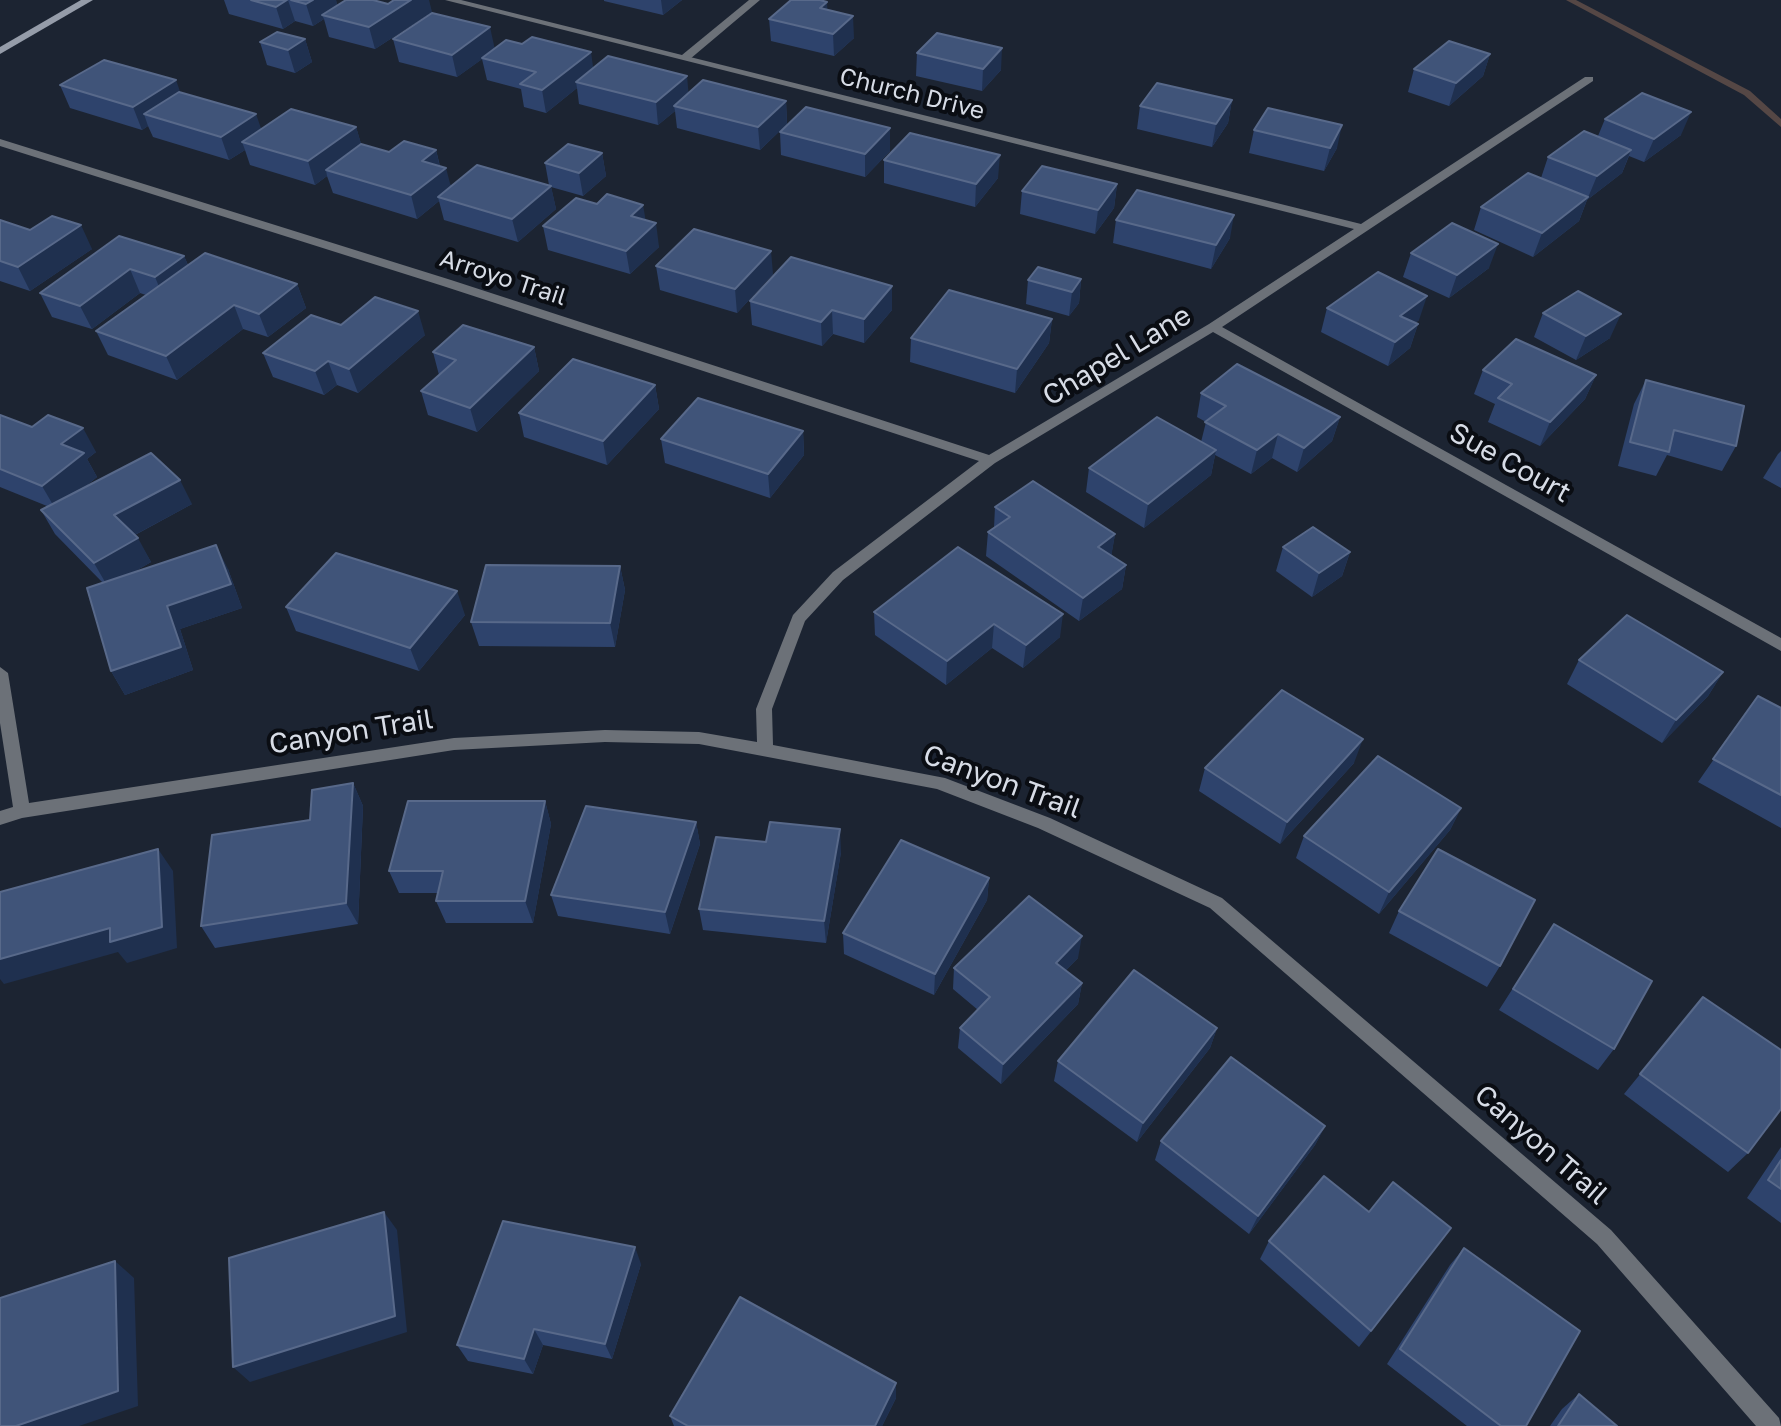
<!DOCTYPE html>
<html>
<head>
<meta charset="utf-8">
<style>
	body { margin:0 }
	canvas { display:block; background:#1c2432 }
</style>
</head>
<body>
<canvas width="1781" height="1426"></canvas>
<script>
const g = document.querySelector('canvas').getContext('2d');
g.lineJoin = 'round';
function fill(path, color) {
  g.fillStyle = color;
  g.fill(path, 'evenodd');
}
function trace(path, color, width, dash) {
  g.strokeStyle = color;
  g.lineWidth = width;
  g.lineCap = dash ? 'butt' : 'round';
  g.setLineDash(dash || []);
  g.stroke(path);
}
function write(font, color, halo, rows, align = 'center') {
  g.font = font + ' "Golos Text",sans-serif';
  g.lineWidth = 8;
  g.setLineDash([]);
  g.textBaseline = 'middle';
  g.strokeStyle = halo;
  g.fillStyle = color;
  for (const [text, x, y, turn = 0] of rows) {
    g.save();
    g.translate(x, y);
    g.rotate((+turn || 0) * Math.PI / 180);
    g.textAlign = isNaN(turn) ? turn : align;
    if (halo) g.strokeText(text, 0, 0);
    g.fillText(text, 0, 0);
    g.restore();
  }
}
const stream = new Path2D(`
	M1566,0H1576L1750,91L1781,119V127L1744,95Z`);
const service = new Path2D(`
	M749,0H760L690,59H682V55Z`);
const minor = new Path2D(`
	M445,0H461L1361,224L1585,77H1593V81L1222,327L1781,638V651L1213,332L995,463L843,580L805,621L772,709L773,745L945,778L1050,818L1222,898L1611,1230L1779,1418L1781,1426H1756L1597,1244L1210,908L1038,828L937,789L699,744L605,742L454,750L22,818L0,825V811L13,807L0,723V667L8,673L29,803L454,738L605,730L699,732L757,742L756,709L793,615L833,572L979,461L443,286L0,146V139L451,280L989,455L1209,324L1354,229Z`);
const secondary = new Path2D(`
	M81,0H93L0,54V47Z`);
const wall = new Path2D(`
	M224,0H336L337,6L388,4L432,12L375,49L329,37L324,19L313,26L295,21L283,29L229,14Z
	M604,0H682L663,15L604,1Z
	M827,10L854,38L834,56L771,41L769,19Z
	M305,39L312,62L295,73L267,65L260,42Z
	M393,39L495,49L593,68L688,93L786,101L787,124L760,150L677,128L675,111L658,125L579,104L577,88L546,113L524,107L521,89L487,80L482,59L457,77L399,62Z
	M917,53L1001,70L982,91L916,76Z
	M1490,54L1483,76L1449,106L1408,92L1414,69Z
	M60,85L180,92L261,129L356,127L361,144L389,152L436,150L440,166L451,186L549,185L545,163L602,153L606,176L583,196L551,187L556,209L518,242L444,220L439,201L417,219L333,193L327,176L315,185L250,165L245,150L229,160L153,137L148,126L142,130L70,108Z
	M1232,100L1228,123L1212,147L1137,129L1140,106Z
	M1605,119L1681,135L1644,162L1629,156L1622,173L1587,200L1579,221L1533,257L1474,230L1481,207L1541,178L1548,157L1598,136Z
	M1254,130L1337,148L1324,171L1249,153Z
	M780,132L890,151L865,177L781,155Z
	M884,160L998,178L975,207L884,183Z
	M1117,184L1114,208L1095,234L1020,214L1022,191Z
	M0,220L30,230L92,249L30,291L0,281Z
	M646,220L659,247L630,274L548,250L543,226Z
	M1116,220L1230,238L1211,269L1113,243Z
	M1411,253L1489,268L1449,298L1403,277Z
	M184,256L188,265L297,284L306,308L268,337L243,329L177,380L108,355L96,331L146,295L140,293L92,329L52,317L40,293Z
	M656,266L773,274L737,313L660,290Z
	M1081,279L1079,303L1069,316L1026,304L1028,280Z
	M750,301L892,310L864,343L833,334L822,346L752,325Z
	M1327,308L1419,320L1415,323L1418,324L1410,348L1388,366L1321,332Z
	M1543,313L1610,338L1576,360L1534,337Z
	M1052,319L1049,343L1015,393L910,362L911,338Z
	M341,325L425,335L358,393L337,385L324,395L273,377L263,353Z
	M534,347L539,371L477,432L428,415L421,391L439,375L433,352Z
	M1483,370L1596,375L1585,399L1540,446L1488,422L1495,404L1474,394Z
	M1646,380L1736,446L1722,471L1667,455L1656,476L1618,466L1634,404Z
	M655,385L659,409L607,465L524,437L519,413Z
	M1201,393L1340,417L1332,441L1297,472L1272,458L1251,474L1215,455L1211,475L1144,528L1086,492L1089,468L1201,442L1206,422L1197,417Z
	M0,415L96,452L87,459L97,477L86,486L192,504L135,535L151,562L132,573L228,569L242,608L180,629L193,670L125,695L111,671L103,583L55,534L41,510L47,506L0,487Z
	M803,431L804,455L770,498L665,463L661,439Z
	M1781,451V488L1763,478L1778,454Z
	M995,507L1115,534L1111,556L1126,565L1122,589L1079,621L986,556L988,532L994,528Z
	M958,547L1060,637L1023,668L992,648L946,685L875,635L874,612Z
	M1283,547L1350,552L1342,576L1312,597L1276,571Z
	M620,566L625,590L615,647L479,646L471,622Z
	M286,607L465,615L419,671L296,631Z
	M1579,660L1723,672L1708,696L1662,743L1567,684Z
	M1758,696L1781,708V828L1698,782Z
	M1354,763L1280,844L1199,791L1205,768Z
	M353,783L363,806L358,924L215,948L201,926L310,820Z
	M545,801L551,824L533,923H446L436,901L438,893H399L389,871Z
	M1461,808L1450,830L1379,914L1296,858L1304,836Z
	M696,822L700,844L670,934L558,916L551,895Z
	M841,852L826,943L703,930L699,909Z
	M989,878L987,900L934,995L844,954L843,933Z
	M1399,911L1500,966L1487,987L1389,933Z
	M1554,924L1614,1049L1598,1070L1499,1010Z
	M1078,958L1066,970L1082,983L1078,1004L1001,1084L958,1048L960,1028L978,1010L953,989L954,968Z
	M1703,997L1748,1153L1728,1172L1624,1094Z
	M1217,1028L1210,1048L1137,1142L1054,1081L1058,1061Z
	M1325,1126L1315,1145L1249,1234L1155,1160L1161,1141Z
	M1781,1147V1223L1747,1198Z
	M1369,1212L1451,1228L1359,1347L1260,1259L1269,1241Z
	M1464,1248L1526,1426H1467L1387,1364L1450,1265Z
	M641,1264L612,1359L543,1345L533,1374L468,1361L457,1345Z
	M1579,1394L1617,1426H1550L1562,1409Z
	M896,1398L882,1426H674L670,1416Z`);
const shadedWall = new Path2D(`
	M287,0H288L295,21L283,29L276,7Z
	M313,0H336L338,10L322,15L324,19L313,26L306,4Z
	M411,0H429L432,12L375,49L369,27Z
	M661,0H682L663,15Z
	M827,2L828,24L820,8Z
	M853,16L854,38L834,56L833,34Z
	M490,27L495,50L457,77L452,55Z
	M305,39L312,62L295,73L288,50Z
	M1002,48L1001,70L982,91L983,69Z
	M591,52L594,74L576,82L577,88L546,113L542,90Z
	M1490,54L1483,76L1449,106L1456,83Z
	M687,76L689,98L674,106L675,111L658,125L656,102Z
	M176,80L184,103L144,114L148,126L142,130L133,107Z
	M1232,100L1228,123L1212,147L1216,124Z
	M786,101L787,124L760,150L758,127Z
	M1691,112L1681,135L1644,162L1654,139Z
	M256,114L264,137L242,142L245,150L229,160L221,137Z
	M1342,125L1337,148L1324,171L1330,148Z
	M356,127L363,150L326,170L327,176L315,185L308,161Z
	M890,128V151L865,177V154Z
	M436,150L441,172L446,168L452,191L438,197L439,201L417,219L411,195L422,161Z
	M1631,150L1622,173L1587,200L1597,176Z
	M602,153L606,176L583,196L579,173Z
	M1000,155L998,178L975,207L976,184Z
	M1117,184L1114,208L1095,234L1098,210Z
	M551,186L556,209L518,242L512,219Z
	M1588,197L1579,221L1533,257L1542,233Z
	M643,205L647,228L631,216Z
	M1234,215L1230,238L1211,269L1216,245Z
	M656,223L659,247L630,274L626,251Z
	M81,225L92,249L30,291L18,267Z
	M1498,244L1489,268L1449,298L1457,275Z
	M771,251L773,274L737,313L735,289Z
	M184,256L194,279L165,301L155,277Z
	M130,269L140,293L92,329L80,306Z
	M1081,279L1079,303L1069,316L1072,292Z
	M297,284L306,308L268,337L259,314Z
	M892,286V310L864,343V319Z
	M1427,296L1419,320L1393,340L1400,316Z
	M234,305L243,329L177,380L166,356Z
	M832,310L833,334L822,346L821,322Z
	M418,311L425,335L358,393L349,369Z
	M1621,314L1610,338L1576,360L1586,336Z
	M1052,319L1049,343L1015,393L1017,369Z
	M1418,324L1410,348L1388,366L1395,342Z
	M534,347L539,371L477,432L470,408Z
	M328,361L337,385L324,395L315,371Z
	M1596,375L1585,399L1540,446L1550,422Z
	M655,385L659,409L607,465L603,441Z
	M1340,417L1332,441L1297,472L1304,448Z
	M83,428L96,452L87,459L97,477L56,510L42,486L61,444Z
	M803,431L804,455L770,498L768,474Z
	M1278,434L1272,458L1251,474L1257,450Z
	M1216,450L1211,475L1144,528L1148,504Z
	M180,480L192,504L127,539L114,515Z
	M1115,534L1111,558L1098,547Z
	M138,538L151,562L108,587L94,563Z
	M216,545L228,569L242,608L180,629L193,670L125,695L111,671L167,606Z
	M1350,552L1342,576L1312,597L1319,573Z
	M1126,565L1122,589L1079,621L1083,598Z
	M620,566L625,590L615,647L610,623Z
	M457,591L465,615L419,671L410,648Z
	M1063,614L1060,637L1023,668L1026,645Z
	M994,624L992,648L946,685L947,661Z
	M1723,672L1708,696L1662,743L1676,720Z
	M1363,739L1354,763L1280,844L1287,822Z
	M353,783L363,806L358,924L346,903Z
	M545,801L551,824L533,923L525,901Z
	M1461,808L1450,830L1379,914L1389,892Z
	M696,822L700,844L670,934L665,912Z
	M840,829L841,852L826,943L824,921Z
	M158,849L173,871L177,948L127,963L118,952L4,984L0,979V959Z
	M989,878L987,900L934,995L935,974Z
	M1082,936L1078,958L1052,984L1056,963Z
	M1082,983L1078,1004L1001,1084L1003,1064Z
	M1217,1028L1210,1048L1137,1142L1143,1123Z
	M1325,1126L1315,1145L1249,1234L1258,1216Z
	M384,1212L397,1230L407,1332L250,1382L233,1367Z
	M635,1247L641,1264L612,1359L605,1344Z
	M115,1261L134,1278L138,1406L79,1426H16Z
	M534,1329L543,1345L533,1374L524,1359Z
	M896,1383V1398L882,1426H875Z`);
const building = new Path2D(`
	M251,0H287L276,7Z
	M291,0H313L306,4Z
	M346,0H373L388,4L394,0H411L369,27L322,15Z
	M791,0H820L827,2L820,8L853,16L833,34L769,19Z
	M432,13L490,27L452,55L393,39Z
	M277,32L305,39L288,50L260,42Z
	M937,33L1002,48L983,69L917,53Z
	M532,37L591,52L542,90L520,84L536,72L482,58L506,40L522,44Z
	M1449,41L1490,54L1456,83L1414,69Z
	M608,56L687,76L656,102L576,82Z
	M104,60L176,80L133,107L60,85Z
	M703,80L786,101L758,127L674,106Z
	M1157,83L1232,100L1216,124L1140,106Z
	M179,92L256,114L221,137L144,114Z
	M1642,93L1691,112L1654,139L1605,119Z
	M806,107L890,128L865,154L780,132Z
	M1268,108L1342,125L1330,148L1254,130Z
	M291,109L356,127L308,161L242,142Z
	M1584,131L1631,150L1597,176L1548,157Z
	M910,133L1000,155L976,184L884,160Z
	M404,141L436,150L422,161L446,168L411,195L326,170L361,144L389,152Z
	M568,144L602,153L579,173L545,163Z
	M477,165L551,186L512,219L438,197Z
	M1042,166L1117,184L1098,210L1022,191Z
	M1528,173L1588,197L1542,233L1481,207Z
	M1137,190L1234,215L1216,245L1116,220Z
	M607,194L643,205L631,216L656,223L626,251L543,226L576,198L597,204Z
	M52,216L81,225L18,267L0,261V220L30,230Z
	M1452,223L1498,244L1457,275L1411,253Z
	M694,229L771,251L735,289L656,266Z
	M119,236L184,256L155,277L130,269L80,306L40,293Z
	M205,253L297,284L259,314L234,305L166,356L96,331Z
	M791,257L892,286L864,319L832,310L821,322L750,301Z
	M1038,267L1081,279L1072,292L1028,280Z
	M1378,272L1427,296L1400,316L1418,324L1395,342L1327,308Z
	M949,290L1052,319L1017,369L911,338Z
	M1578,291L1621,314L1586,336L1543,313Z
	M375,297L418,311L349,369L328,361L315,371L263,353L311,315L341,325Z
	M463,325L534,347L470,408L421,391L456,360L433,352Z
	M1516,339L1596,375L1550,422L1498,398L1512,384L1483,370Z
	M573,359L655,385L603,441L519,413Z
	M1237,364L1340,417L1304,448L1278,434L1257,450L1205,422L1226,406L1201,393Z
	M1646,380L1744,406L1736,446L1674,430L1669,452L1630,442Z
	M698,398L803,431L768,474L661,439Z
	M0,415L32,427L48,415L83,428L61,444L84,453L42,486L0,469Z
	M1157,417L1216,450L1148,504L1089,468Z
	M151,453L180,480L114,515L138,538L94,563L41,510Z
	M1033,481L1115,534L1098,547L1126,565L1083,598L988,532L1010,517L995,507Z
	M1313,527L1350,552L1319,573L1283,547Z
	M216,545L231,584L167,606L181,647L111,671L87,588Z
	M958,547L1063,614L1026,645L994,624L947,661L874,612Z
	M336,553L457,591L410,648L286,607Z
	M486,565L620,566L610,623L471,622Z
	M1627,615L1723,672L1676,720L1579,660Z
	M1282,690L1363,739L1287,822L1205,768Z
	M1758,696L1781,708V795L1713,759Z
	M1378,756L1461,808L1389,892L1304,836Z
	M353,783L346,903L201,926L212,835L310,820L312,790Z
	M408,801H545L525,901H436L443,871H389Z
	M586,806L696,822L665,912L551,895Z
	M770,822L840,829L824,921L699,909L716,837L766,842Z
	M901,840L989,878L935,974L843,933Z
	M158,849L162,927L110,942V928L0,959V892Z
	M1438,849L1535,900L1500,966L1399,911Z
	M1029,896L1082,936L1056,963L1082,983L1003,1064L960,1028L990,997L954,968Z
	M1554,924L1652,981L1614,1049L1513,989Z
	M1134,970L1217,1028L1143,1123L1058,1061Z
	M1703,997L1781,1050V1109L1748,1153L1640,1074Z
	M1231,1057L1325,1126L1258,1216L1161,1141Z
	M1781,1160V1189L1768,1180Z
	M1324,1176L1369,1212L1393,1182L1451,1228L1371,1331L1269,1241Z
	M384,1212L395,1316L233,1367L229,1258Z
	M503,1221L635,1247L605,1344L534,1329L524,1359L457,1345Z
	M1464,1248L1580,1331L1526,1426H1501L1400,1349Z
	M115,1261L118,1391L16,1426H0V1298Z
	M740,1297L896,1383L875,1426H688L670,1416Z
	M1579,1394L1617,1426H1558Z`);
const farStreetnames = [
	["Church Drive",912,94,14],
	["Arroyo Trail",503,278,18]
];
const streetNames = [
	["Chapel Lane",1117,356,-31],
	["Sue Court",1510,463,29],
	["Canyon Trail",351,732,-9],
	["Canyon Trail",1002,782,20],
	["Canyon Trail",1541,1145,41]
];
fill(stream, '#554745');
fill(service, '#6c7178');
fill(minor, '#6c7178');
fill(secondary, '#959ca9');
fill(wall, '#2e436c');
fill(shadedWall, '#1f304f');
fill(building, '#405479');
trace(building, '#58698a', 2);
write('24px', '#d7dce6', '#0a0d13', farStreetnames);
write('28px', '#d7dce6', '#0a0d13', streetNames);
</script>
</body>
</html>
